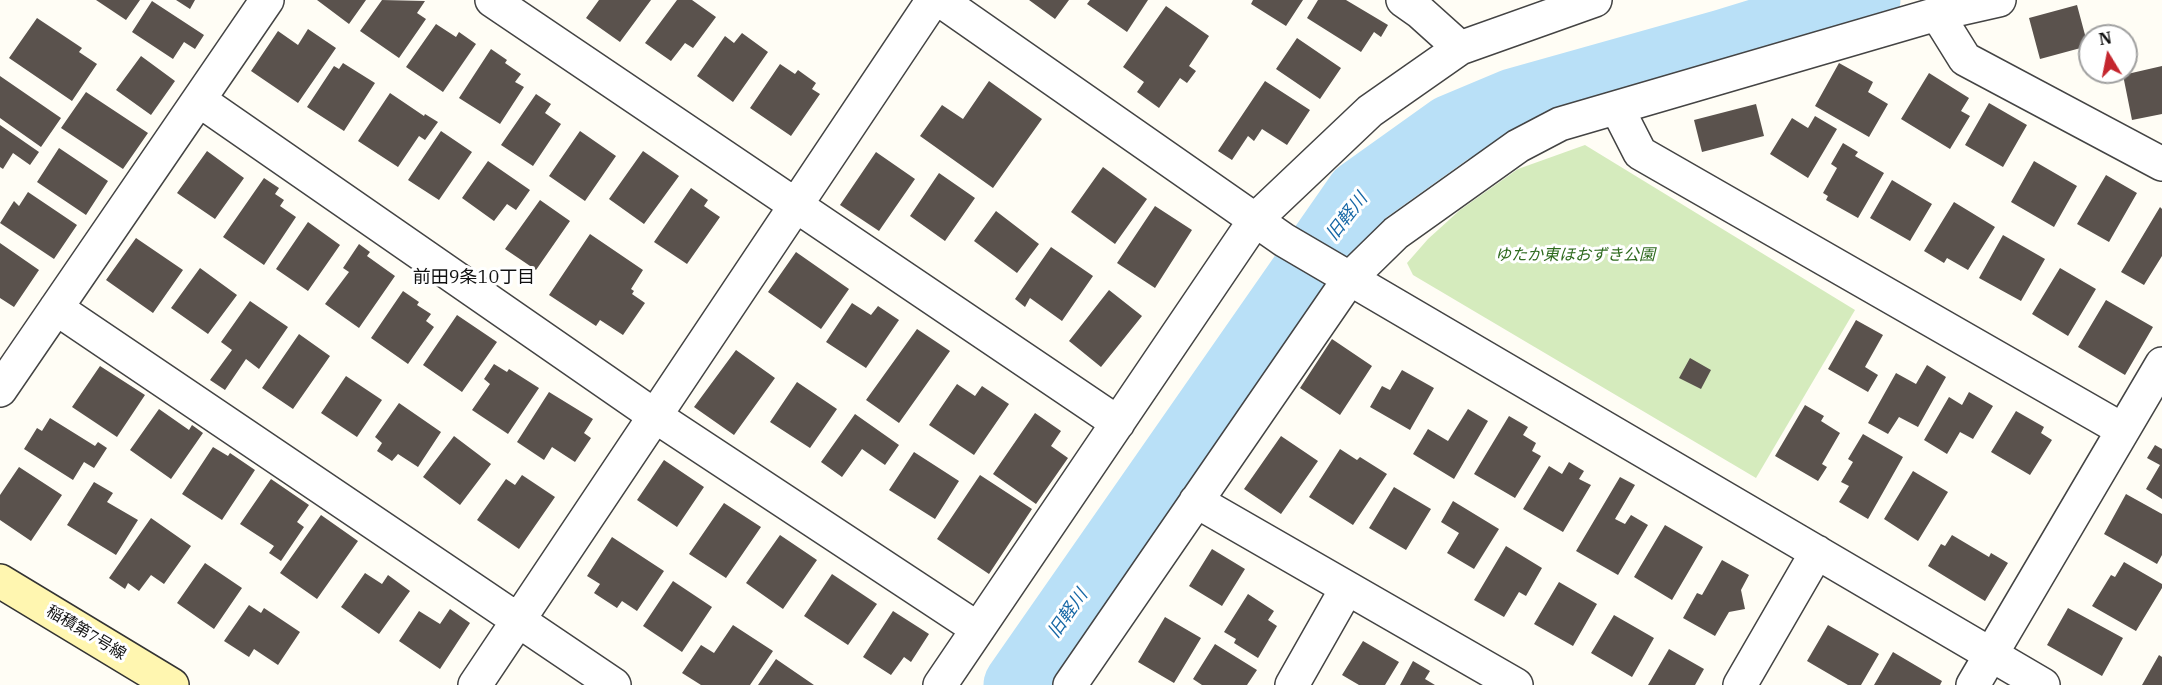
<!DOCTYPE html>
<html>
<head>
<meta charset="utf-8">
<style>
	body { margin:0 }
	#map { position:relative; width:2162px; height:685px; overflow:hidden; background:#fffdf5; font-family:"IBM Plex Serif",serif }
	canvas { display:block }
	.north { position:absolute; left:2078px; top:24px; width:60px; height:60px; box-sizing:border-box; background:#fff; border:2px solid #a0a0a0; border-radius:50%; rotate:350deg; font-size:16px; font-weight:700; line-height:24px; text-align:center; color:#111 }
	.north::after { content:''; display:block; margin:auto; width:21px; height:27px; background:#c4262e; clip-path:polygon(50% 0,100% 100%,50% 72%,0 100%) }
</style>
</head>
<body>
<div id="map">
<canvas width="2162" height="685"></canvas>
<div class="north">N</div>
</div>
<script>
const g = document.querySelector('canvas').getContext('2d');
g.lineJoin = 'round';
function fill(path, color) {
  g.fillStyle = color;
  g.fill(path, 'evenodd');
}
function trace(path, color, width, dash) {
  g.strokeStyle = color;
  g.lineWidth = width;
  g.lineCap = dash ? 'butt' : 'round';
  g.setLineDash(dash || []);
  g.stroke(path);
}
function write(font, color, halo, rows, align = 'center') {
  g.font = font + ' "IBM Plex Serif","Noto Sans JP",serif';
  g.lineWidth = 6;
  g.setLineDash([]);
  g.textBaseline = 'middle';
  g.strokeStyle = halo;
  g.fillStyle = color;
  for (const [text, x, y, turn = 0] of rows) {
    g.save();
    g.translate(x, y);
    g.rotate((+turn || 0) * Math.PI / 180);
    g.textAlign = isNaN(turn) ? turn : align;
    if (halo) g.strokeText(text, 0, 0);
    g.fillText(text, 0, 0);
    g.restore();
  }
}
const green = new Path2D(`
	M1585,145L1855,310L1756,478L1413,275L1407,263L1428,239L1460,210L1518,169Z`);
const river = new Path2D(`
	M1018,685L1360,194L1451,129L1513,103L1723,44L1866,0`);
const building = new Path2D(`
	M96,0H140L126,20Z
	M176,0H195L190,9Z
	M317,0H366L349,24Z
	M382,0L425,1L417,13L426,19L399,58L360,31Z
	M599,0H651L620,42L586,18Z
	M677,0H692L716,17L693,48L685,43L671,61L645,43Z
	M1029,0H1069L1055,19Z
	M1090,0H1148L1127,32L1087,4Z
	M1253,0H1303L1286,26L1251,4Z
	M1318,0H1346L1388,25L1381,37L1374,32L1361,52L1307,18Z
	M152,1L204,35L195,49L184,42L173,59L132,32Z
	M2077,5L2088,46L2040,59L2029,18Z
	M1166,6L1209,36L1189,66L1196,71L1187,83L1180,78L1159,108L1137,92L1144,82L1123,67Z
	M37,18L82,48L79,52L97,64L72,101L9,58Z
	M436,24L456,37L459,32L476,44L443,92L406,67Z
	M308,29L336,48L298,103L251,71L278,31L298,45Z
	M742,33L768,52L733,102L697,76L725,36L734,43Z
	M1297,38L1341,68L1320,99L1276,69Z
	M491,49L507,60L505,63L521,74L515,82L524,87L500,124L459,98Z
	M141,56L175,81L151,115L116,90Z
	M343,63L375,83L344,131L307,107L334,66L339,69Z
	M1839,63L1873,82L1868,92L1888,104L1869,137L1815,106Z
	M780,64L795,74L798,70L816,83L812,89L820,94L791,136L750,108Z
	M2162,66V114L2132,120L2123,75Z
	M1929,73L1969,98L1961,111L1970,116L1950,149L1901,119Z
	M0,76L61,118L41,147L0,118Z
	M989,81L1042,119L993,188L920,136L942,105L963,119Z
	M1265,81L1310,110L1287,145L1262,129L1254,141L1248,136L1232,160L1218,151Z
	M86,92L148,133L123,169L61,128Z
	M390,93L424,116L425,114L438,122L425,140L419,136L398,167L358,141Z
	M536,94L551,104L545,113L561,124L533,166L501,145Z
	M1989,103L2027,125L2003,167L1965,145Z
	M1756,104L1764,136L1702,152L1694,120Z
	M1815,116L1837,129L1808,178L1770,154L1792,118L1808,128Z
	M0,125L39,152L30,165L13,153L3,169L0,167Z
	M441,131L472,152L439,200L408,180Z
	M580,131L616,156L585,201L549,176Z
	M1843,143L1858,152L1855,156L1884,173L1858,218L1826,200L1828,196L1823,193L1837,168L1831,164Z
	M59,148L108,181L86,215L37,182Z
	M207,151L244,178L215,219L177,193Z
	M643,151L679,176L644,224L609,199Z
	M876,152L915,179L879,231L840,205Z
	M488,161L530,190L516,210L507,204L494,221L462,198Z
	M2034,161L2077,186L2054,227L2011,202Z
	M1103,167L1147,199L1115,244L1071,212Z
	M939,173L975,198L945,241L910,216Z
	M2106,175L2137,193L2109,242L2077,224Z
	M264,178L279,188L275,194L284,200L280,206L296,217L264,265L223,237Z
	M1892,180L1932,204L1910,241L1870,218Z
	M691,188L708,200L704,206L720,217L687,264L654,242Z
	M28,192L77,225L54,259L0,223L14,201L19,206Z
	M540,200L570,221L536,270L505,249Z
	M1954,202L1995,227L1968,270L1947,258L1944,263L1924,251Z
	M1155,206L1192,230L1155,288L1117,263Z
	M2160,207L2162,209V256L2144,285L2121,272Z
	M996,211L1039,244L1017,273L974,241Z
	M308,222L340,245L308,291L276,269Z
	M590,234L643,270L631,289L634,291L632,294L645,303L623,335L600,320L596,326L549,295Z
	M2003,235L2045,259L2021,301L1979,278Z
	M136,238L183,270L153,313L106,280Z
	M0,243L39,270L14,307L0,298Z
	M359,244L370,252L367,256L395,276L359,328L325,304L349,272L343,268Z
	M1051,247L1093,276L1062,321L1030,298L1025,307L1015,299Z
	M796,252L849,289L821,329L768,292Z
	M200,268L237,295L208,334L171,308Z
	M2060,268L2096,289L2068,336L2032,314Z
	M1109,290L1142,316L1101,367L1069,341Z
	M403,291L419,302L417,305L431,314L426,321L434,327L408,364L371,338Z
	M2106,300L2153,327L2125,375L2078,347Z
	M250,301L288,327L259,369L246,359L225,390L210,380L232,350L221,342Z
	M852,303L871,315L878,306L899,320L866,368L826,342Z
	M457,315L497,342L462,392L423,365Z
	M1856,320L1883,335L1865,367L1878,375L1868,392L1828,369Z
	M917,329L950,351L899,423L866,400Z
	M299,334L330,356L293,409L262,388Z
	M1332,339L1372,366L1340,415L1300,388Z
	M736,350L775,378L734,435L694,407Z
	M1690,358L1711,370L1701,389L1679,378Z
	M494,364L507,372L509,369L539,388L508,434L472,410L490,384L484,379Z
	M1927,365L1946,377L1918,427L1899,417L1888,434L1868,423L1896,373L1916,384Z
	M100,366L145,395L117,437L72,407Z
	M1402,370L1434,388L1410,430L1370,407L1382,386L1390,390Z
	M346,376L382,400L357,437L321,413Z
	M797,382L837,409L810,448L770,422Z
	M957,384L975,396L982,386L1009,404L974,455L929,425Z
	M549,392L593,419L584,433L591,438L575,462L552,447L544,460L517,442Z
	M1969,392L1993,406L1973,439L1960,432L1947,454L1924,440L1949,397L1962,405Z
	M399,403L441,432L418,467L398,454L392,461L377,451L382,443L375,437Z
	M1805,405L1824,416L1821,421L1840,433L1822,464L1827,467L1818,481L1775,456Z
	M159,409L189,430L192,425L203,433L171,479L130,450Z
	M1468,409L1488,421L1454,479L1413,454L1428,429L1448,441Z
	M2016,411L2044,427L2041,433L2052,440L2030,475L1991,452Z
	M1035,413L1061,431L1051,446L1068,458L1036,504L993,474Z
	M855,414L899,445L885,465L862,449L842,477L821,462Z
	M1509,416L1528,427L1523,435L1536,443L1532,451L1541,456L1515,498L1474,474Z
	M50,418L95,446L98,442L107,448L94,468L84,462L73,480L24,449L37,428L42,431Z
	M1863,434L1903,457L1868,519L1839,502L1849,486L1841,482L1853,462L1848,459Z
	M454,436L491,464L460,505L423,477Z
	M1281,436L1318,461L1281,514L1244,489Z
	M2155,445L2162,449V499L2146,489L2160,465L2147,458Z
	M213,447L228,456L230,453L255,470L222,520L182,494Z
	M1340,449L1357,460L1360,457L1387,474L1353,525L1309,497Z
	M914,452L959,481L935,519L889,490Z
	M664,460L704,487L677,527L637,500Z
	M1569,462L1584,471L1579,479L1591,485L1563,532L1523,509L1549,466L1562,474Z
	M19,467L62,495L31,541L0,520V495Z
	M1913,471L1948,492L1918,541L1884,519Z
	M522,475L555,497L519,549L477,520L506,479L515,485Z
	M980,475L1032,509L989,574L937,539Z
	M1620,477L1635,485L1615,519L1625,524L1631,515L1648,525L1618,575L1576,551Z
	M271,479L309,505L297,522L304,527L281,561L269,553L274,546L240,524Z
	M94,482L113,493L107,502L138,520L116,555L67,525Z
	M1394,487L1431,509L1406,550L1369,528Z
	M2126,494L2162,514V555L2157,564L2104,534Z
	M1453,501L1499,529L1474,569L1447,553L1459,533L1441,522Z
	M724,503L761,527L726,578L689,554Z
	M321,515L358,541L317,599L280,573Z
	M151,518L191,546L164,584L151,575L139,591L128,583L125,589L109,578Z
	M1665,525L1703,547L1672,600L1634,577Z
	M780,535L817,560L783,609L746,583Z
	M1952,535L1989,557L1991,553L2008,563L1985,601L1928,566L1941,544L1945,546Z
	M612,537L664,571L637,611L622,601L617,608L594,593L600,584L587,576Z
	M1506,546L1542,568L1526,596L1519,592L1504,617L1474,600Z
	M1212,549L1245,569L1222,606L1189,586Z
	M1722,560L1749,575L1741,590L1745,609L1729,612L1715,636L1683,618L1697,593L1702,595Z
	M2124,562L2162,584V588L2136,631L2092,606L2111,575L2115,577Z
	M205,563L242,588L214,629L177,603Z
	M365,573L382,584L388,575L410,591L379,634L341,607Z
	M832,574L877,604L848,645L804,616Z
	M673,581L712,607L682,652L643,626Z
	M1559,582L1597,604L1573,646L1534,624Z
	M1248,594L1274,611L1268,620L1277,626L1258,658L1234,643L1236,639L1224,632Z
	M249,605L261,613L264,608L300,632L278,665L254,649L249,657L224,641Z
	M2068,608L2123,638L2102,676L2047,645Z
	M450,609L470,623L440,669L399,641L419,611L440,624Z
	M893,611L929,634L911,662L904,657L891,675L863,657Z
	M1614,615L1654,638L1632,677L1591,653Z
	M1165,617L1201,638L1174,683L1138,662Z
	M733,625L773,651L750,685H701L682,673L701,645L714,653Z
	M1828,625L1879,654L1861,685H1848L1807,661Z
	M1363,641L1399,662L1385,685H1359L1342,675Z
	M1215,644L1257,670L1247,685H1202L1193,679Z
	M1669,649L1704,669L1695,685H1648Z
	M1893,652L1942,681L1940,685H1874Z
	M2159,655L2162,657V685H2142Z
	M776,659L814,685H758Z
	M1413,661L1430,671L1425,679L1435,685H1400Z`);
const street = new Path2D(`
	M492,0L1118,423
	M940,0L1284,240L2043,685
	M1403,0L1420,12L1460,48
	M1937,14L1965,59L2162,164
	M199,100L655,416L978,629
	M1617,108L1640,153L2123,430
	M56,308L614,685
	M0,390L267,0
	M1196,501L1516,685
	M475,685L933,0
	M940,685L1255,220L1370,111L1460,48L1595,0
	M1070,685L1350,278L1396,233L1518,146L1560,124L1937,14L1999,0
	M1292,685L1347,588
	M1740,685L1817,552
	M1973,685L2162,364`);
const secondary = new Path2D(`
	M0,581L172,685`);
const parkNames = [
	["ゆたか東ほおずき公園",1575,255]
];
const streetNames = [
	["稲積第7号線",86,633,31]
];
const waterNames = [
	["旧軽川",1347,217,-52],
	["旧軽川",1068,614,-55]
];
const neighbourhoodNames = [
	["前田9条10丁目",474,278]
];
fill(green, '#d5ebbd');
trace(river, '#b9e0f7', 69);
fill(building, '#5a524d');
trace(street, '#444', 36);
trace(secondary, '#333', 36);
trace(street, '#fff', 33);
trace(secondary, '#fff6b0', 33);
write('italic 16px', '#2f6b1f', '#fff', parkNames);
write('16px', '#111', '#fff', streetNames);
write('italic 18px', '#1768a6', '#fff', waterNames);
write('18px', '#111', '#fff', neighbourhoodNames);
</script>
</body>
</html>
